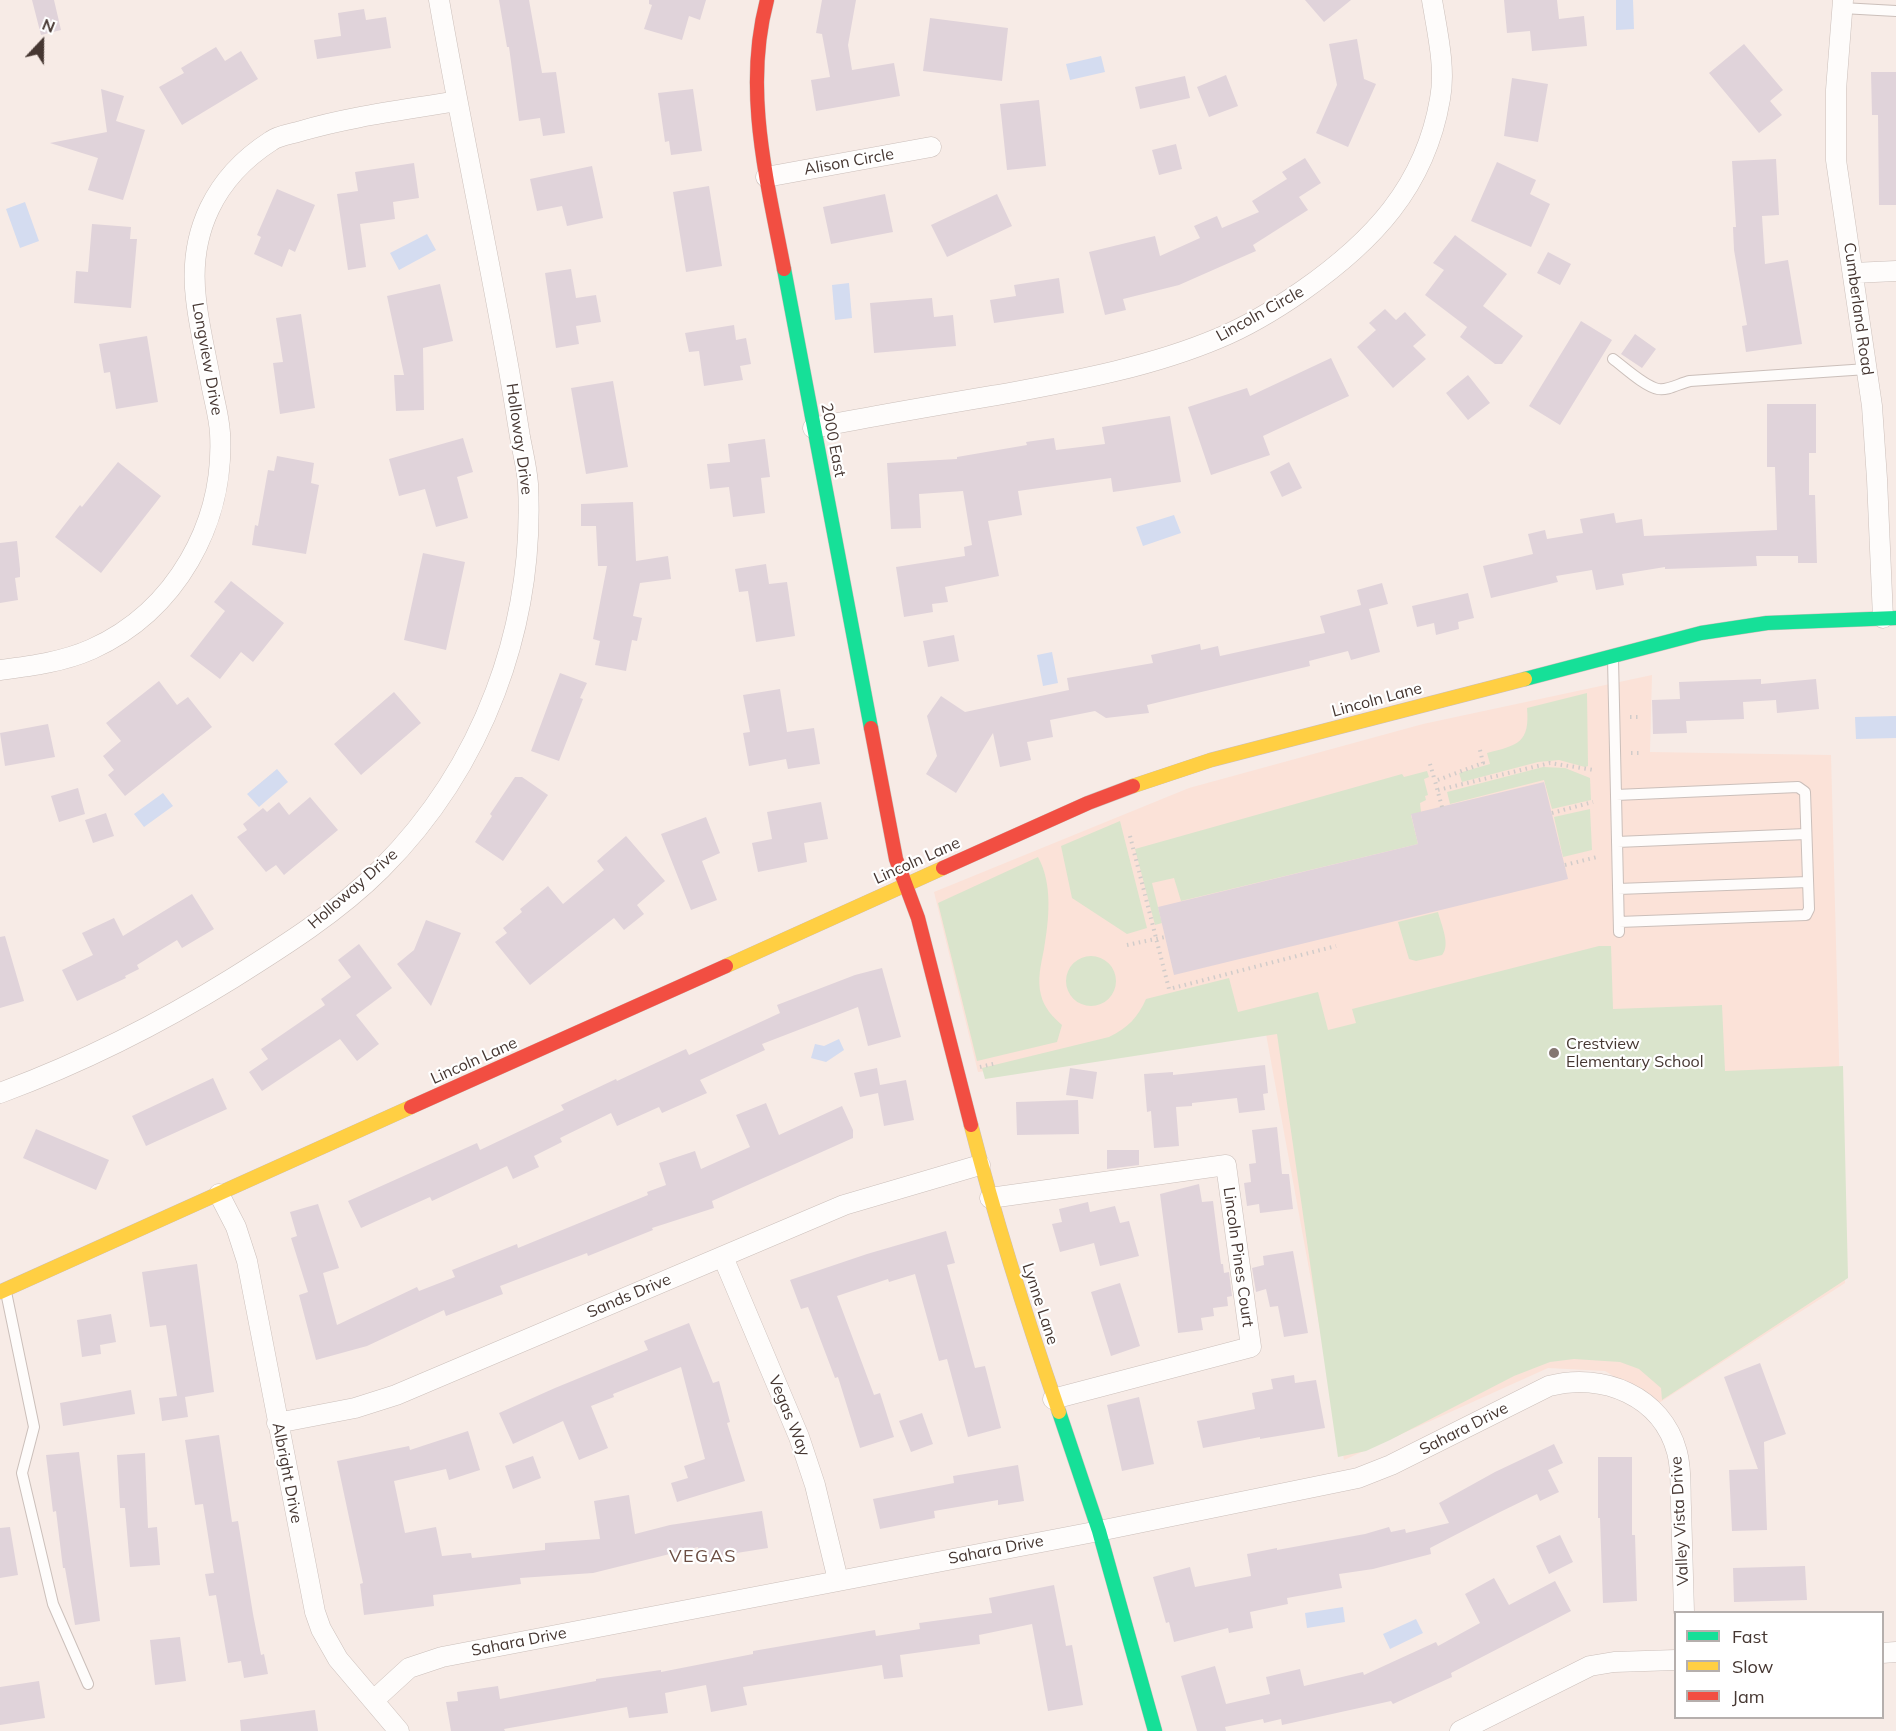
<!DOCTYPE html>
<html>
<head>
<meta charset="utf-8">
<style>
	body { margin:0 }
	#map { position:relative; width:1896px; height:1731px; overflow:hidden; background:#f7ebe6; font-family:Mulish,sans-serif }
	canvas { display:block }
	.legend { position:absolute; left:1674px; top:1611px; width:210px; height:108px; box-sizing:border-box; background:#fff; border:2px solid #b5afad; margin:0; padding:8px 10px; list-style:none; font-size:18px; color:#463732 }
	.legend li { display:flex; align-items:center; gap:12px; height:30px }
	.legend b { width:30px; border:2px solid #b5afad }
	.north { position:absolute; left:12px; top:12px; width:60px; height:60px; -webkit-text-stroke:4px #fff; paint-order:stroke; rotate:22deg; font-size:16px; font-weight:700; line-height:24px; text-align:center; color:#463732 }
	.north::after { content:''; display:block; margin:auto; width:21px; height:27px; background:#463732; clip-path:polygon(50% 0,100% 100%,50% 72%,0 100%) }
</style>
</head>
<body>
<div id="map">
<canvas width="1896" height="1731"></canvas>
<ul class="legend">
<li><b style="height:8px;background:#16e098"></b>Fast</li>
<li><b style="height:8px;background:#ffcf43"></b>Slow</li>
<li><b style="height:8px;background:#f24e42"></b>Jam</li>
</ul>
<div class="north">N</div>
</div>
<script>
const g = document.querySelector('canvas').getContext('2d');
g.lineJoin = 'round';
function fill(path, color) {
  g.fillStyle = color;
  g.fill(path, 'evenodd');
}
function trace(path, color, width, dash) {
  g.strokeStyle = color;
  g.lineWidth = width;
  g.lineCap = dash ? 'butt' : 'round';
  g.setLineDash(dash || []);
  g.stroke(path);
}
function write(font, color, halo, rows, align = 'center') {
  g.font = font + ' Mulish,sans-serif';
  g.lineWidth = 4.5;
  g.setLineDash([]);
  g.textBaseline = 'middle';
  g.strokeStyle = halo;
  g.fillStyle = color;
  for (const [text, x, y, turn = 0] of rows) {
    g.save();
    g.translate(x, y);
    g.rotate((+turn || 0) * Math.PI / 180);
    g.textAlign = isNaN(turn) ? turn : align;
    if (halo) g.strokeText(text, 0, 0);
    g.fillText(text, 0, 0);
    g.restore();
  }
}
const built = new Path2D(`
	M1652,675L1650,752L1831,755L1845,1283L1659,1403L1605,1371L1548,1368L1344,1460L1266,1034L978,1072L934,892L1189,788L1423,724Z`);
const green = new Path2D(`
	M1587,693L1588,766L1585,767L1559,760L1538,762L1462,782L1459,773L1490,764L1487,753C1518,745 1530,743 1527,708Z
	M1543,767L1565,768L1590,778L1591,800L1552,809L1544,780L1450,804L1447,792Z
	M1427,771L1429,777L1424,779L1428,795L1425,796L1426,800L1420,803L1421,812L1411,815L1418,844L1181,901L1174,878L1152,883L1162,923L1155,925L1135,849L1402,774L1404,777Z
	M1590,809L1592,850L1563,857L1554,817Z
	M1120,821L1147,928L1127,934L1072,898L1061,846Z
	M1038,857C1053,884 1049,920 1044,949C1041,964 1037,980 1041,995C1044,1008 1053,1017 1062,1025L1057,1042L977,1061L938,903Z
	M1438,912C1441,924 1451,945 1442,955L1416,961L1409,959L1398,922Z
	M1599,946H1611L1613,1009L1722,1005L1725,1071L1843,1066L1848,1278L1662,1400L1661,1388L1639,1369L1620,1362L1574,1359L1550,1362L1514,1376L1390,1440L1366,1451L1338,1457L1277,1034L985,1079L982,1068L1109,1037C1128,1028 1138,1017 1146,999L1229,978L1238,1012L1318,992L1328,1030L1356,1023L1352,1009Z
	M1066 981a25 25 0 1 1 50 0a25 25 0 1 1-50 0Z`);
const water = new Path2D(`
	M1616,0H1633L1634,29L1616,30Z
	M1101,56L1105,72L1070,80L1066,64Z
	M25,202L39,241L20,248L6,209Z
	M427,234L436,250L399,270L390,253Z
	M849,283L852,318L835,320L832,285Z
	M1174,515L1181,533L1143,546L1136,527Z
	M1052,652L1058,683L1043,686L1037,655Z
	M1896,716V738L1856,739L1855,717Z
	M277,769L288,782L259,807L247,794Z
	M163,793L173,806L144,827L134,814Z
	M839,1039L844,1050L826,1062L811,1058L815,1044L824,1046Z
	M1343,1607L1345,1622L1307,1628L1305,1613Z
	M1416,1619L1423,1633L1390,1649L1383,1634Z`);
const building = new Path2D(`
	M32,0H54L61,30L41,35Z
	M499,0H529L542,73L556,72L565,133L543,136L540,118L519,121L509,47H507Z
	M649,0H706L700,20L689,16L682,40L644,29L652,5L649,4Z
	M822,0H856L848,45L852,70L894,63L900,96L816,111L811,80L830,77L822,34L816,33Z
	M1305,0H1351L1324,22Z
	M1504,0H1557L1559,19L1584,16L1587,46L1532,51L1530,31L1507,33Z
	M364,9L366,20L386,17L391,48L317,59L314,40L341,36L338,13Z
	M930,18L1008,28L1002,81L923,71Z
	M1357,39L1364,79L1376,84L1348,147L1316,133L1337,85L1329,44Z
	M1744,44L1783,90L1770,101L1782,115L1759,133L1709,73Z
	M216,47L225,61L241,51L258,79L182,125L159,87L184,73L181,68Z
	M1871,72H1896V205H1879L1878,115H1872Z
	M1226,75L1238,106L1209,117L1197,87Z
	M1185,76L1190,98L1140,109L1135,87Z
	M1512,78L1548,84L1538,142L1504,136Z
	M101,89L124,96L116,121L145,130L123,200L88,190L98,158L50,143L107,132Z
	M693,89L702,151L671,155L669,141L665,142L658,93Z
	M1039,100L1046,166L1007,170L1000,104Z
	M1176,144L1182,169L1159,175L1152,150Z
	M1305,158L1321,183L1299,197L1308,210L1253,245L1256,251L1179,285L1123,299L1126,310L1105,315L1089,252L1155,236L1160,256L1200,238L1194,226L1217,216L1222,228L1259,212L1252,201L1287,179L1282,172Z
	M1776,159L1779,215L1762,216L1765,264L1788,260L1802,344L1746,352L1742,326L1747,325L1734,250L1733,227H1736L1732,161Z
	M1497,162L1536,180L1530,194L1550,204L1531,247L1471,221Z
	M414,163L419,198L393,202L395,219L360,224L366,267L348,270L337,194L358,191L355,172Z
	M592,166L603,218L567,226L562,206L537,211L530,179Z
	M709,186L722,266L686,272L673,192Z
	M277,189L315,205L295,252L289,249L282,267L254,254L261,237L257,235Z
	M885,194L893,232L831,244L823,207Z
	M997,194L1012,226L947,257L931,225Z
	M92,224L131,227L130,239H137L131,308L74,303L76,271L88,272Z
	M1455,235L1507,274L1483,306L1523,336L1502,364H1495L1460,337L1467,327L1425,295L1444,270L1433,263Z
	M1548,252L1571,264L1560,285L1537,273Z
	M571,269L576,298L596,295L601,322L576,326L579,344L556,348L545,273Z
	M1059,278L1064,313L994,323L990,300L1016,296L1014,285Z
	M440,284L453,341L423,348L424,410L396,411L394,375H404L387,296Z
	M932,298L934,317L953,315L956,346L874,353L870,303Z
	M1385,309L1396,320L1405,312L1426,335L1413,346L1426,359L1393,388L1357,347L1376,330L1369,323Z
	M301,314L315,408L280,414L273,363L283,362L276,318Z
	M1581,321L1612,340L1560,425L1529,406Z
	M734,325L736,340L746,338L751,364L740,366L743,380L704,386L699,351L689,352L685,333Z
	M1635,334L1656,349L1642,368L1621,354Z
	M147,336L158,402L116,409L110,372L104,373L99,344Z
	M1331,358L1349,396L1263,436L1270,455L1211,475L1188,407L1247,388L1250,396Z
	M1468,375L1490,403L1468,420L1446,393Z
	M613,381L628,467L586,474L571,388Z
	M1767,404H1816V453H1809V495H1815L1817,563H1798V556H1756L1757,566L1665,569V567L1622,574L1624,585L1596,590L1592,570L1556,576L1558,582L1491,598L1483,566L1533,554L1528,534L1545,530L1547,539L1583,533L1580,519L1614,513L1616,523L1642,519L1644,536L1777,530L1775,467H1767Z
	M1170,416L1181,482L1113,492L1111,478L1018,491L1022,515L988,521L999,576L945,587L948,602L932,604L933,612L904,617L896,567L965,556L964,547L972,545L963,491L919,494L921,528L891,529L887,463L957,459V457L1027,445L1026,442L1054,438L1056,450L1105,444L1102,427Z
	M463,438L473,472L457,477L468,518L436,527L425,489L399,496L389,459Z
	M765,439L770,477L761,478L765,513L733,517L729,487L710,489L707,464L730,462L728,444Z
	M277,456L314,463L311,483L319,485L306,554L252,545L255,525L258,526L268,470L274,471Z
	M118,462L161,496L101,573L55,537L80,505L82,507Z
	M1289,462L1302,488L1282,497L1270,472Z
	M633,502L636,561L668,556L671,579L640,583L633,616L642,618L637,641L632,640L626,671L595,665L600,641L593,639L607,566H598L596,526H581V504Z
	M17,541L20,569V577L15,578L18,600L0,603V543Z
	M423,553L465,562L446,650L404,640Z
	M766,564L769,584L787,582L795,636L756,642L748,591L739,592L735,569Z
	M231,581L284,623L253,662L241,652L220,679L190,656L225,611L214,602Z
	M1382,583L1388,604L1369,609L1380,652L1351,660L1348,651L1309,661L1310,666L1147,705L1149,713L1106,718L1095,711L1050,720L1053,737L1027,742L1031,760L1000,767L993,733L956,793L926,774L937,756L927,716L941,696L965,712L1069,690L1067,678L1153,663L1151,655L1200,644L1201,650L1218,646L1220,656L1325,633L1320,616L1361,605L1357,590Z
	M1468,593L1474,618L1458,622L1459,629L1436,635L1434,623L1417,627L1412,606Z
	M954,635L959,661L928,667L923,641Z
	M560,673L587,683L580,698L583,699L559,761L531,751Z
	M1761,679V684L1816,679L1819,709L1777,713L1776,700L1743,702L1744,719L1686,721L1687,733L1653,734L1652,700L1680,699L1679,682Z
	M159,681L177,705L188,697L212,727L125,796L108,775L114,770L103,756L121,741L106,723Z
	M780,689L787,732L814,728L820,764L788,769L786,759L749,766L743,733L750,732L743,695Z
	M394,692L421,723L361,775L334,744Z
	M48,724L55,757L5,766L0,733Z
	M515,777H522L548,795L503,861L475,842L492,816L490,814Z
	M1544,782L1568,879L1174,975L1158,907L1418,844L1411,814Z
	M78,788L85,814L59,822L51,796Z
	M310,797L338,830L284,875L276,865L266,872L237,837L247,830L243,824L263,808L267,812L279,802L289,815Z
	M821,802L828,839L804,843L807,862L758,872L752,843L772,839L767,812Z
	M106,813L114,836L93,843L85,820Z
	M706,817L720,853L702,861L717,900L691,910L661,834Z
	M626,836L665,881L637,905L644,914L624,930L614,918L530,985L495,942L507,933L503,928L522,912L520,909L548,886L563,904L604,870L597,861Z
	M192,894L214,929L182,948L177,940L137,965L139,969L125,976L126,978L77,1001L62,970L93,955L82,933L114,918L123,936Z
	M426,920L461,933L431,1006L397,964L414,950Z
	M5,936L24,1001L0,1008V937Z
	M359,944L392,988L356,1015L379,1044L357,1061L340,1039L262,1091L249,1072L268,1059L261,1049L325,1005L321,999L351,977L338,960Z
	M882,968L901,1037L868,1046L858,1007L762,1044L765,1050L700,1080L707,1093L662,1113L659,1107L617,1126L611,1113L560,1138L562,1142L534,1156L539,1167L513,1179L507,1166L432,1201L430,1197L361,1228L348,1201L477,1143L480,1150L564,1110L561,1105L616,1079L617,1081L686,1049L689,1055L780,1013L777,1005L855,975Z
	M1265,1065L1268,1093L1263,1094L1265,1110L1239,1113L1237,1098L1192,1103V1106L1176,1107L1179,1146L1154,1148L1151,1111L1147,1112L1144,1074L1173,1072V1075Z
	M877,1068L880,1085L906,1080L914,1120L884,1126L878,1093L860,1097L854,1073Z
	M1070,1068L1097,1072L1093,1099L1066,1095Z
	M213,1078L227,1109L146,1146L132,1116Z
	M1078,1100L1079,1134L1017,1135L1016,1102Z
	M766,1103L779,1135L842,1106L853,1130V1138L712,1201L714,1208L652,1228L653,1230L588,1256L587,1253L500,1286L503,1294L446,1316L444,1310L367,1346L316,1360L299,1295L308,1292L291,1238L297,1236L290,1212L318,1204L339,1268L323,1273L337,1325L417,1287L419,1291L455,1277L452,1270L517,1244L518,1248L648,1195L647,1192L666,1185L659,1163L695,1151L701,1169L750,1147L736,1115Z
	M1277,1127L1282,1174H1289L1293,1209L1260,1213L1259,1204L1247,1206L1244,1183L1251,1182L1249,1164L1256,1163L1252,1130Z
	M36,1129L109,1160L96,1190L23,1158Z
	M1107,1150H1139V1165L1107,1169Z
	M1199,1184L1202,1202L1213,1201L1221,1264H1223L1224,1273L1229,1272L1232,1296L1227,1297L1228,1306L1213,1308L1214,1316L1201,1318L1203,1330L1178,1333L1160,1194Z
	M1088,1202L1090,1212L1115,1206L1120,1223L1129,1221L1139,1256L1100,1266L1094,1243L1060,1252L1052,1224L1062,1222L1059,1209Z
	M946,1231L955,1263L947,1265L975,1368L985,1366L1001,1428L968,1437L947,1359L939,1361L915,1274L889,1282L888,1279L837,1296L874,1395L880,1393L894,1437L860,1448L838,1377L835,1378L808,1307L801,1309L790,1280L867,1254Z
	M1293,1251L1308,1333L1284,1337L1278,1306L1270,1307L1266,1289L1256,1292L1252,1268L1264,1265L1263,1256Z
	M197,1264L214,1392L185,1397L188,1417L162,1421L159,1398L177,1396L166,1325L150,1327L142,1272Z
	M1120,1283L1140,1346L1111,1356L1091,1292Z
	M111,1314L116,1342L100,1345L101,1354L82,1357L77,1320Z
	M689,1323L713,1383L719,1381L730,1422L727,1423L745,1481L677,1502L671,1483L688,1478L684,1466L705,1459L681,1367L613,1394L614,1397L591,1406L608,1448L579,1460L563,1421L513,1444L499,1413L555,1388L648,1350L644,1341Z
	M1760,1363L1786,1434L1764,1442L1767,1530L1732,1531L1729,1470L1758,1469L1724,1377Z
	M1294,1375L1295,1383L1316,1380L1325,1428L1260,1439V1437L1203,1448L1197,1421L1255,1409L1252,1393L1273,1389L1271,1379Z
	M131,1390L135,1414L63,1426L60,1403Z
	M1139,1397L1154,1464L1122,1471L1107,1405Z
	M922,1413L933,1444L911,1452L899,1421Z
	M468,1431L480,1470L449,1480L446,1469L394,1481L405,1533L436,1527L442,1556L471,1553L472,1558L545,1550V1543L600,1539L594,1501L629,1495L635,1534L670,1525L762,1511L768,1548L699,1559L698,1547L593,1573L520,1578L521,1584L433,1595L434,1606L364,1615L360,1584L363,1583L337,1461L409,1446L410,1450Z
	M219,1435L232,1522L238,1521L253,1614L261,1655L264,1654L268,1674L244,1678L241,1661L228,1663L216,1595L209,1596L205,1574L214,1573L203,1504L195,1505L185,1440Z
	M1554,1444L1563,1463L1548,1470L1559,1492L1540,1501L1537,1494L1498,1513L1430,1548L1431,1554L1373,1569L1339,1574L1342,1588L1287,1598L1288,1604L1250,1612L1253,1628L1229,1633L1228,1628L1174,1642L1169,1622L1166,1623L1153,1577L1190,1567L1195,1587L1251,1576L1247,1554L1277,1548V1550L1365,1534L1389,1527L1391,1532L1405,1529L1406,1533L1449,1523L1439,1503L1495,1472Z
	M79,1452L100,1621L75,1625L65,1568H63L56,1511L53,1512L46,1455Z
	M145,1453L148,1528L157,1527L160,1565L130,1567L125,1508H120L117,1455Z
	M533,1456L541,1478L513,1489L505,1466Z
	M1598,1457H1632V1535H1635L1637,1601L1603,1603L1600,1518H1598Z
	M1018,1465L1024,1501L998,1505V1500L934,1511L935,1518L880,1529L873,1499L954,1483L953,1476Z
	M10,1527L18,1575L0,1578V1528Z
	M1560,1535L1573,1562L1549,1574L1536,1546Z
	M1805,1566L1807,1600L1734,1602L1733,1568Z
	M1494,1578L1509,1605L1555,1581L1571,1611L1451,1673L1452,1677L1393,1704L1391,1701L1282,1725L1281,1719L1264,1723L1263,1719L1225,1727L1226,1731H1197L1181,1676L1215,1666L1226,1704L1270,1694L1266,1677L1300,1669L1304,1686L1363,1672L1364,1675L1436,1642L1438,1646L1480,1623L1465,1594Z
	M1054,1585L1066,1646L1072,1645L1083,1705L1048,1711L1032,1624L979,1635L980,1644L900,1655L903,1677L884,1679L882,1665L743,1687L747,1705L711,1712L706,1685L665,1693L668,1713L629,1718L627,1707L504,1729L505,1731H451L446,1702L458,1701L457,1692L498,1686L500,1699L596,1681V1679L661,1670V1672L753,1654V1651L875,1630L876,1636L920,1629L919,1623L992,1613L989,1598Z
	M180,1637L186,1681L155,1685L150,1640Z
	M39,1681L45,1718L0,1725V1687Z
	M315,1710L318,1731H241L240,1720Z`);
const path = new Path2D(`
	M1630,717H1639
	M1631,753H1639
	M1430,764L1435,781
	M1438,790L1550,763L1594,770
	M1442,807L1435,781L1483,763L1480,750
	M1552,813L1593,802
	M1130,836L1169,989L1336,946
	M1565,865L1597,857
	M1127,945L1165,937
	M980,1067L997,1063`);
const lane = new Path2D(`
	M1842,8L1896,11
	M1613,359C1624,367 1644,386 1658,389C1668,391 1680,383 1690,381L1867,369
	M1613,659L1619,932
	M1616,795L1798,787L1805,792L1809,909L1806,915L1619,922
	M1617,842L1806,834
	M1618,889L1808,882
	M6,1292L34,1427L22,1473L53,1604L88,1684`);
const street = new Path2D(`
	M1843,0L1836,90V160L1872,406L1877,479L1883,618
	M766,177L931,147
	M1853,273L1896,271
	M813,428C878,415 944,404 1009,393C1079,380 1153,366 1219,338C1248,326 1276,309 1302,291C1372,242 1425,187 1440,99C1446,68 1437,31 1432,0
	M0,670C31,666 63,662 92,649C176,611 225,523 220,433C219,416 214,400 211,383C206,355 199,327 196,299C188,232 215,177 271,141C279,135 292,134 301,131C352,116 405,110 457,101
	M0,1093C81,1063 159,1024 233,978C284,946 338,912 381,869C483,767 535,627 528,484C527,469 523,453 520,437C515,406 510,374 504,343C483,228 459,115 439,0
	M219,1194L236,1227L247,1261L315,1612L321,1629L338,1659L399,1731
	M990,1198L1226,1165L1251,1347L1053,1399
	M723,1257L799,1437L815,1485L838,1580
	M277,1423L355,1408L396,1395L844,1205L980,1165
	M1882,1653L1896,1652
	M374,1700L409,1668L442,1657L1099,1531L1358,1478L1391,1465L1549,1386C1603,1372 1662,1396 1677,1452C1682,1470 1680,1489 1681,1507C1682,1542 1683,1577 1684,1612
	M1460,1731L1590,1666L1614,1662L1676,1660`);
const fast = new Path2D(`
	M784,269L871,728
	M1525,679L1701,633L1767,623L1896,618
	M1059,1412L1099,1531L1155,1731`);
const slow = new Path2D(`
	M1133,786L1211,760L1525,679
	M726,966L943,868
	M971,1125C996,1222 1026,1317 1059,1412
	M0,1292L411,1107`);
const jam = new Path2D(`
	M767,0C743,90 767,180 784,269
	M871,728L896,859L918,918L971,1125
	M943,868L1088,803L1133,786
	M411,1107L726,966`);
const markers = [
	[1554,1053,6,"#847671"]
];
const streetNames = [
	["Alison Circle",849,162,-10],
	["Cumberland Road",1858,309,82],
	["Lincoln Circle",1260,314,-29],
	["Longview Drive",207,359,80],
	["Holloway Drive",519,439,82],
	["2000 East",833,440,79],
	["Lincoln Lane",1377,700,-15],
	["Lincoln Lane",917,861,-24],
	["Holloway Drive",353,889,-41],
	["Lincoln Lane",474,1061,-24],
	["Lincoln Pines Court",1238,1257,82],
	["Sands Drive",629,1296,-23],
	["Lynne Lane",1040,1304,72],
	["Vegas Way",789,1416,68],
	["Sahara Drive",1464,1429,-27],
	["Albright Drive",287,1473,79],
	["Valley Vista Drive",1680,1521,-93],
	["Sahara Drive",996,1550,-11],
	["Sahara Drive",519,1642,-11]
];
const poiNames = [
	["Crestview",1566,1044],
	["Elementary School",1566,1062]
];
const neighbourhoodNames = [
	["VEGAS",703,1557]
];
fill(built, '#fbe2d8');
fill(green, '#dae4cc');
fill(water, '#d4dcf0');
fill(building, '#e0d3da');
trace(lane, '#cbbfba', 12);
trace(street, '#cbbfba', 21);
trace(fast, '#cbbfba', 15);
trace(slow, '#cbbfba', 15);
trace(jam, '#cbbfba', 15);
trace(path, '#d1ccca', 4, [1.5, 4.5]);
trace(lane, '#fefcfb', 10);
trace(street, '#fefcfb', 20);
trace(fast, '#16e098', 14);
trace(slow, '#ffcf43', 14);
trace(jam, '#f24e42', 14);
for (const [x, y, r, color] of markers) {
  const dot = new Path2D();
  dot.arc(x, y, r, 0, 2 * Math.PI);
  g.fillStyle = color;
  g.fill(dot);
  trace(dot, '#fff', 2);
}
write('16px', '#463732', '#fff', streetNames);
write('16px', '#463732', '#fff', poiNames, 'left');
g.letterSpacing = '1.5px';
write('18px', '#6b4d42', '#fff', neighbourhoodNames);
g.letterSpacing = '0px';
</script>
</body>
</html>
